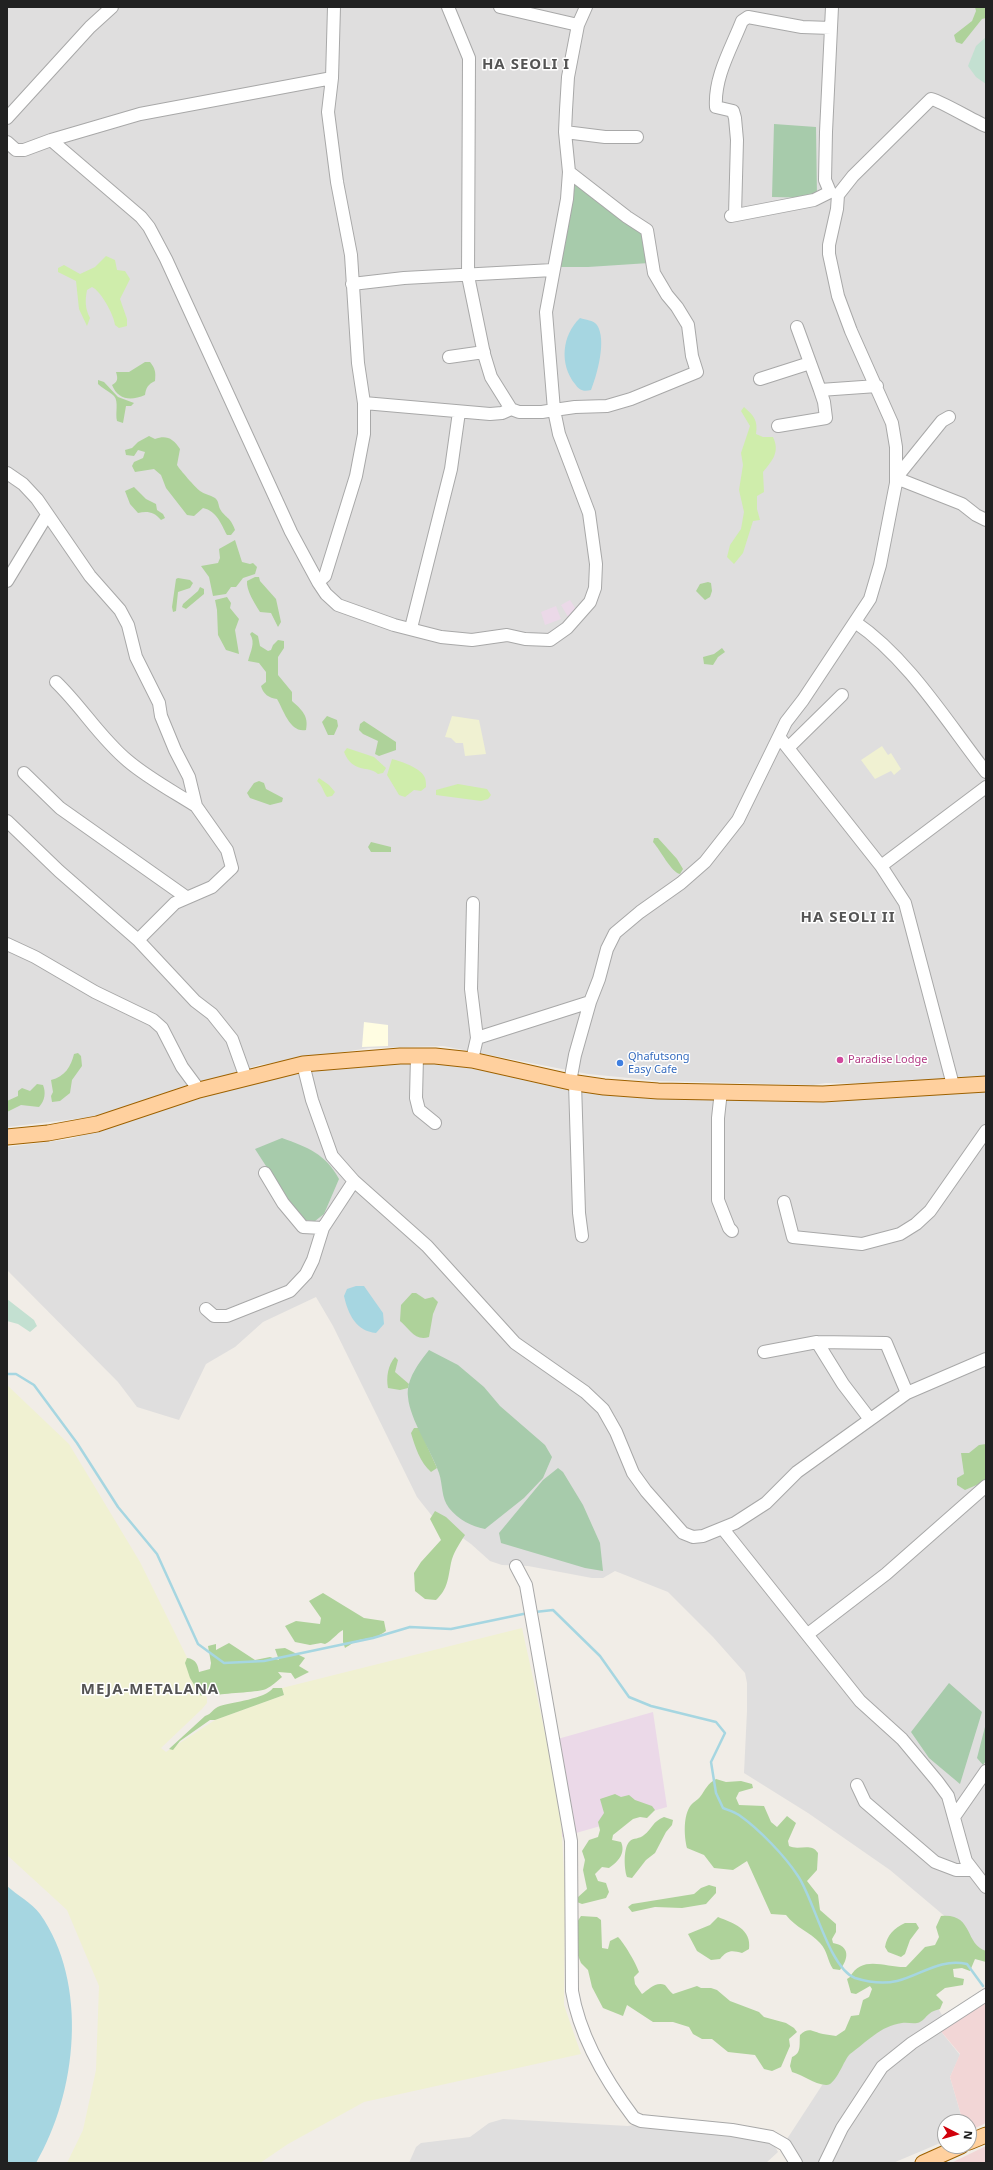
<!DOCTYPE html>
<html>
<head>
<meta charset="utf-8">
<style>
	body { margin:0 }
	#map { position:relative; width:993px; height:2170px; overflow:hidden; background:#f1ede7; font-family:"Noto Sans",sans-serif }
	canvas { display:block }
	.frame { position:absolute; inset:0; border:8px solid #212121; pointer-events:none }
	.north { position:absolute; left:937px; top:2114px; width:40px; height:40px; box-sizing:border-box; background:#fff; border:1px solid #a6a6a6; border-radius:50%; rotate:96deg; font-size:11px; font-weight:700; line-height:16px; text-align:center; color:#212121 }
	.north::after { content:''; display:block; margin:auto; width:14px; height:18px; background:#d1000b; clip-path:polygon(50% 0,100% 100%,50% 72%,0 100%) }
</style>
</head>
<body>
<div id="map">
<canvas width="993" height="2170"></canvas>
<div class="frame"></div>
<div class="north">N</div>
</div>
<script>
const g = document.querySelector('canvas').getContext('2d');
g.lineJoin = 'round';
function fill(path, color) {
  g.fillStyle = color;
  g.fill(path, 'evenodd');
}
function trace(path, color, width, dash) {
  g.strokeStyle = color;
  g.lineWidth = width;
  g.lineCap = dash ? 'butt' : 'round';
  g.setLineDash(dash || []);
  g.stroke(path);
}
function write(font, color, halo, rows, align = 'center') {
  g.font = font + ' "Noto Sans",sans-serif';
  g.lineWidth = 3;
  g.setLineDash([]);
  g.textBaseline = 'middle';
  g.strokeStyle = halo;
  g.fillStyle = color;
  for (const [text, x, y, turn = 0] of rows) {
    g.save();
    g.translate(x, y);
    g.rotate((+turn || 0) * Math.PI / 180);
    g.textAlign = isNaN(turn) ? turn : align;
    if (halo) g.strokeText(text, 0, 0);
    g.fillText(text, 0, 0);
    g.restore();
  }
}
const residential = new Path2D(`
	M7,7H986V1077L879,1084L826,1083L813,1085L660,1081L588,1074L443,1046L369,1048L259,1065L92,1117L7,1127Z
	M407,1062L449,1064L547,1083L747,1100H856L986,1091V1960L954,1924L890,1870L808,1813L744,1773L747,1711V1683L745,1673L713,1637L668,1592L615,1571L603,1578H592L528,1566L502,1565L490,1561L471,1544L432,1516L417,1497L333,1326L316,1297L263,1322L235,1347L206,1364L179,1420L137,1407L118,1382L7,1270V1147L70,1139L224,1091L273,1078L357,1065Z
	M932,1998L942,2015L951,2010L956,2019L939,2029L960,2055L950,2077L963,2122H945V2141L893,2163H799L794,2148L787,2139L845,2050Z
	M503,2119L628,2126L638,2124L708,2131L767,2142L774,2145L778,2152L766,2163H409L416,2147L421,2143L470,2137L489,2123Z`);
const commercial = new Path2D(`
	M986,2001V2123L969,2131V2122H963L950,2077L960,2054L939,2029Z
	M986,2146V2163H951Z`);
const industrial = new Path2D(`
	M570,600L577,611L568,617L561,605Z
	M556,606L561,619L545,625L541,612Z
	M653,1712L667,1807L562,1837L560,1801L547,1742Z`);
const education = new Path2D(`
	M364,1022L388,1025V1046L362,1047Z`);
const farmland = new Path2D(`
	M452,716L479,720L486,754L465,756L463,743H456L451,738L445,737Z
	M882,746L888,755L891,753L901,769L894,775L891,771L875,779L861,760Z
	M7,1385L69,1444L140,1562L207,1698V1703L202,1709L161,1748L166,1752L215,1720L284,1695L282,1688L522,1628L560,1801L565,1891L564,2005L581,2054L364,2102L288,2144L260,2163H67L83,2130L96,2070L99,1986L67,1910L7,1855Z`);
const grass = new Path2D(`
	M106,256L115,260L117,270L125,271L130,279L120,299L127,319V326L119,328L115,325C114,315 101,291 92,287L87,290C85,301 85,308 90,318L87,326L79,309L76,281L58,272V268L64,265L80,274L95,267Z
	M744,407C754,416 758,420 756,434L763,437H773C780,452 773,460 763,472L764,492L757,496V509L760,520L753,521L743,553L734,564L727,557L730,545L741,529L744,512L739,490L743,465L741,453L750,426L741,411Z
	M347,748L374,757L386,768L383,773L378,774C368,765 353,774 344,752Z
	M392,759C401,761 420,768 424,776C426,779 426,784 426,787L421,791L414,790L405,797L399,795L387,775Z
	M319,778L329,785L335,792L332,796L327,797C323,792 323,786 317,781Z
	M458,784L487,789L491,795L488,799L481,801L436,795V790Z`);
const forest = new Path2D(`
	M975,7H986V18L982,19L962,44L956,42L954,35L972,21L976,11Z
	M145,362H150C155,368 156,372 155,381C148,384 146,388 145,395C131,401 118,400 112,385C118,382 118,378 116,372H129Z
	M98,380L104,382L118,397L134,403L131,406H126L123,423L117,421C115,414 119,401 114,396C110,392 102,388 98,384Z
	M149,436L155,439C166,435 173,438 180,449L177,465C180,470 195,487 200,491C204,494 210,495 215,498C219,501 218,505 220,509C225,518 230,516 235,530L231,535H227C221,524 217,511 203,508L194,516L187,515L166,488L161,475L154,469L135,472L132,466L134,462L143,458L145,452L138,450L134,456L126,455L125,450L132,448L138,442Z
	M134,487L146,499L156,504L157,510L163,514L165,518L161,520C154,512 148,511 138,513L130,504L125,491Z
	M235,540L242,562L250,564L253,563L257,567L255,574L243,578L236,587H231L226,594L213,596L209,577L201,566L218,563L220,558L219,549Z
	M255,577H259L260,581L276,599L281,622L278,627L271,613L260,612C255,604 246,590 247,581Z
	M178,578L190,580L193,583L190,588L178,592L176,611L173,612L172,607L176,579Z
	M708,582L711,583L712,591L710,597L705,600L696,591L700,584Z
	M200,587L204,589V594L186,609L182,607L183,604L198,591Z
	M227,597L231,603L230,608L239,619L235,630L239,654L226,650L218,635L217,610L215,600Z
	M252,632L258,636L260,646L268,651L271,650L273,645L278,640L284,641V648L278,657V675L292,692V701C302,710 309,716 306,730C290,733 284,711 277,699C269,698 263,694 261,686L266,682V672L259,663L248,661C250,652 256,643 250,634Z
	M722,648L725,652L718,657L713,665L704,664L703,657L714,654Z
	M327,716L337,720L338,726L334,735H328L322,722Z
	M364,721L396,742V750L379,756L375,754L378,741L363,734L359,730L360,724Z
	M259,781L264,783L266,789L283,798L282,802L270,805L250,798L247,793L254,783Z
	M654,838H658L677,859L683,869L680,874C671,872 661,851 653,842Z
	M371,842L391,847V852H371L368,847Z
	M78,1053L81,1056L82,1066L72,1080L70,1093L60,1101L52,1102L51,1096L53,1092L51,1080C65,1077 71,1066 74,1054Z
	M37,1084L43,1085C46,1092 45,1101 39,1107L21,1105L7,1112V1101L18,1096V1091L22,1088L30,1091Z
	M412,1293H416L425,1299L433,1297L438,1302L433,1314L429,1337C415,1342 409,1328 400,1321L401,1305Z
	M395,1357L398,1360L395,1372L409,1384L408,1388L400,1390L388,1388C386,1377 388,1365 395,1357Z
	M414,1428H419L437,1468L431,1472C420,1462 415,1447 411,1433Z
	M986,1444V1481L965,1490L957,1485V1478L964,1474L961,1453H969L979,1445Z
	M435,1511L446,1517L465,1535C460,1543 453,1553 451,1563C448,1578 448,1589 436,1600L425,1599L415,1591L414,1573L421,1562L441,1540L430,1519Z
	M323,1593L364,1618L384,1621L386,1631C377,1638 370,1638 359,1640C355,1641 350,1645 345,1648L343,1642V1630C336,1634 333,1640 325,1644L321,1643L310,1645L295,1642L285,1626L296,1621L320,1624L321,1618L309,1601Z
	M229,1643L255,1660L270,1657L279,1660L275,1649L285,1648L305,1658L299,1666L309,1672L295,1679L291,1673L278,1672L282,1677C277,1681 272,1686 266,1689C261,1692 227,1693 217,1695L210,1691H206L201,1696L190,1678L185,1663L187,1658C196,1659 198,1665 199,1672L210,1669L211,1663L208,1646L216,1644V1650Z
	M273,1688H282L284,1695L215,1720H210L180,1741L173,1750L169,1749L205,1716C212,1714 213,1708 220,1706C233,1702 265,1699 273,1688Z
	M716,1779L726,1782L741,1781L752,1784L753,1788L739,1792L736,1798L739,1805L764,1806L771,1822L777,1827L787,1816L796,1823L788,1841L789,1846C799,1851 811,1842 818,1853L817,1870L807,1881L818,1895L820,1910L836,1924V1932L832,1939L833,1943C850,1946 849,1958 840,1970L833,1969C827,1960 828,1952 820,1943C810,1932 796,1928 786,1915L771,1914L747,1861L733,1870L714,1868L704,1855L687,1848C684,1836 683,1815 691,1805C693,1802 698,1800 700,1797C706,1789 707,1784 716,1779Z
	M615,1794L621,1797L629,1795L635,1800L652,1806L655,1810L647,1818L640,1817L633,1819L613,1835L612,1840L621,1842C626,1853 618,1862 609,1868L602,1867L595,1874L598,1881L606,1883L609,1892L606,1898L582,1904L577,1902V1898L587,1889L583,1870L585,1860L582,1851L589,1840L598,1837L600,1830L598,1822L604,1813L600,1799Z
	M664,1817L673,1820L672,1825L666,1832L655,1853L646,1860L632,1878L627,1877C624,1869 623,1847 630,1841C633,1838 640,1839 644,1835C652,1829 653,1821 664,1817Z
	M709,1885L716,1887V1893L706,1904L682,1908L655,1907L632,1912L628,1907L632,1904L694,1894L701,1888Z
	M581,1916L597,1917L601,1920L602,1948L608,1949L610,1941L618,1937C624,1943 636,1963 639,1972L634,1977L635,1984L642,1994C648,1990 656,1981 665,1985C667,1987 670,1992 673,1994L697,1986L701,1988H711L717,1990L730,2001L759,2012L764,2017L786,2023L794,2028L797,2032L789,2039L790,2046L781,2067L772,2071L764,2069L755,2055L728,2052L712,2039H702L693,2034L689,2027L673,2022H653L627,2005L623,2016L603,2008L592,1987L588,1970L581,1963L577,1953V1922Z
	M941,1916C974,1913 964,1944 986,1951V1962L975,1959L970,1971L962,1968L953,1969L954,1977L964,1979L963,1985L945,1988L936,1995L943,2002L940,2009C937,2010 932,2011 929,2014C925,2017 923,2022 917,2023C912,2024 907,2022 902,2023C880,2026 867,2042 850,2054C844,2059 836,2086 826,2085C813,2084 804,2075 792,2072L790,2066L792,2057C802,2053 799,2044 800,2035C809,2026 813,2032 823,2034C827,2035 832,2035 836,2036L845,2030L851,2016L859,2015L863,2000L869,1997L872,1989L870,1986L856,1994L851,1993L847,1979L850,1977C862,1954 887,1968 906,1967L925,1947L935,1945L939,1937L936,1927Z
	M718,1917C733,1923 752,1929 749,1949L742,1953C732,1950 727,1950 720,1959L711,1960L697,1951L688,1934L710,1925Z
	M905,1923H916L919,1928L910,1940L905,1954L901,1957L888,1952L885,1947C887,1935 894,1928 905,1923Z`);
const wetland = new Path2D(`
	M986,37V84L976,77L968,66L976,46Z
	M7,1299L34,1320L37,1326L30,1332L18,1324L7,1321Z`);
const cemetery = new Path2D(`
	M774,124L816,127L817,198L772,197Z
	M576,180L645,235L649,263L588,267H559Z
	M282,1138C307,1147 326,1154 339,1179L324,1214L315,1221L305,1220L295,1211L255,1149Z
	M429,1350L458,1365L484,1387L500,1406L545,1445L552,1457L543,1478L524,1498L485,1529C471,1526 459,1520 449,1508C441,1498 443,1485 439,1473C431,1450 410,1420 408,1397C406,1379 419,1363 429,1350Z
	M558,1468L563,1472L583,1505L600,1543L603,1571L585,1568L501,1543L499,1533L543,1480Z
	M949,1683L982,1712L960,1784L929,1758L911,1732Z
	M986,1723V1761L983,1765L977,1758Z`);
const water = new Path2D(`
	M580,318C586,320 593,320 597,325C607,340 597,375 591,390C583,392 579,390 575,384C559,364 562,335 580,318Z
	M356,1286H364L383,1313L384,1324L376,1333C356,1331 348,1314 344,1296L347,1289Z
	M7,1886C17,1895 32,1903 40,1914C89,1983 77,2093 36,2163H7Z`);
const stream = new Path2D(`
	M7,1374H16L34,1385L77,1443L118,1507L157,1554L198,1644L224,1663L264,1661L373,1638L410,1627L451,1629L528,1613
	M535,1612L553,1610L600,1656L629,1697L651,1706L716,1722L725,1733L711,1762L716,1793L723,1808C728,1810 735,1812 739,1815C759,1829 785,1856 798,1876C814,1899 829,1968 855,1978C868,1982 884,1984 897,1981C921,1975 940,1958 967,1964L983,1986`);
const minor = new Path2D(`
	M448,7L469,58L468,276L484,354L491,377L511,409L519,412H542L554,410L546,312L567,199L569,172L565,132L566,110L568,77L578,25L500,7
	M578,25L586,7
	M7,118L90,27L112,7
	M565,132L605,137H637
	M51,140L140,114L332,78
	M7,142L16,150H24L51,140L141,217L149,227L166,259L291,532L318,582L326,594L338,605L394,625L441,637L472,640L507,635L525,639L550,640L567,628L590,602L595,588L596,564L589,513L559,434L554,410L575,407L607,406L631,399L697,372L692,356L688,325L677,307L667,295L654,273L647,230L627,217L569,172
	M830,192L825,180L826,132L832,7
	M735,215L737,140L735,118L733,111L716,107C714,77 731,49 742,21L748,17L802,27L831,28
	M731,216L814,200L830,192
	M352,284L404,278L553,270
	M797,327L820,390L877,386
	M449,357L484,352
	M760,379L810,363
	M364,403L490,414L502,413L511,409
	M949,417L942,421L896,478L962,504L976,515L986,520
	M778,426L826,418L824,402L820,390
	M7,473L23,484L37,499L90,576L120,610L128,625L136,657L159,703L161,716L175,750L189,777L196,806L227,850L232,868L212,887L175,903L138,940
	M7,581L47,515
	M318,582L325,576L356,476L364,434V403L358,363L351,255L337,182L328,112L332,78L334,7
	M855,622C908,658 947,722 986,772
	M411,628L451,469L459,412
	M56,682C82,707 100,738 128,761C148,778 174,792 196,806
	M780,738L881,866L905,903L953,1085
	M788,748L842,695
	M24,773L60,808L186,897
	M7,821L59,871L138,940L195,1001L212,1014L232,1039L246,1078
	M881,866L986,787
	M473,903L471,989L477,1038
	M7,944L35,957L95,992L153,1020L162,1028L182,1067L199,1090
	M417,1056L416,1098L419,1110L435,1123
	M472,1060L477,1038L590,1002L599,979L607,949L615,933L640,912L681,883L705,862L738,820L786,722L803,700L870,599L880,565L896,483V447L892,423L851,331L838,296L829,254V245L837,209L838,195L853,176L931,99C937,99 976,122 986,126
	M303,1064L312,1100L332,1156L354,1181L427,1246L515,1343L585,1392L603,1409L616,1432L633,1473L646,1491L683,1533L693,1537L703,1536L735,1523L766,1503L797,1472L907,1393L986,1359
	M570,1082L575,1055L590,1002
	M575,1083L579,1213L582,1236
	M721,1091L718,1118V1200L729,1228L732,1231
	M265,1173L283,1203L303,1227L323,1228
	M784,1202L793,1237L862,1244L900,1234L916,1224L930,1211L986,1131
	M206,1309L214,1316H227L290,1291L306,1274L313,1260L323,1228L354,1181
	M817,1342L886,1343L907,1393
	M764,1352L817,1342L843,1384L869,1418
	M723,1529L860,1701L902,1739L937,1781L948,1796L966,1861L986,1887
	M516,1566L526,1585L571,1841L572,1991C580,2038 606,2081 634,2118L641,2121L732,2130L771,2137L785,2145L796,2163
	M808,1634L886,1574L986,1486
	M857,1785L865,1802L935,1862L956,1870H972
	M954,1817L986,1771
	M825,2163L842,2128L882,2067L912,2043L986,1995`);
const major = new Path2D(`
	M7,1137L48,1133L97,1124L199,1090L303,1064L400,1056H435L472,1060L570,1082L604,1087L658,1091L823,1094L986,1084
	M969,2142L986,2135
	M923,2163L961,2146`);
const markers = [
	[840,1060,4,"#d1479c"],
	[620,1063,4,"#3f7fe0"]
];
const shopNames = [
	["Qhafutsong",628,1057],
	["Easy Cafe",628,1070]
];
const hotelNames = [
	["Paradise Lodge",848,1060]
];
const districtNames = [
	["HA SEOLI I",526,65],
	["HA SEOLI II",848,918],
	["MEJA-METALANA",150,1690]
];
fill(residential, '#dfdede');
fill(commercial, '#f2d6d6');
fill(industrial, '#ebd9e8');
fill(education, '#fffde2');
fill(farmland, '#f0f1d2');
fill(grass, '#cfedab');
fill(forest, '#aed29a');
fill(wetland, '#c3e0d1');
fill(cemetery, '#a7cbab');
fill(water, '#a6d6e1');
trace(stream, '#a6d6e1', 2.5);
trace(minor, '#a8a8a8', 14);
trace(major, '#9d6100', 17);
trace(minor, '#fff', 12);
trace(major, '#ffd09e', 15);
for (const [x, y, r, color] of markers) {
  const dot = new Path2D();
  dot.arc(x, y, r, 0, 2 * Math.PI);
  g.fillStyle = color;
  g.fill(dot);
  trace(dot, '#fff', 1.5);
}
write('11px', '#366cbe', '#fff', shopNames, 'left');
write('11px', '#b23c85', '#fff', hotelNames, 'left');
g.letterSpacing = '1px';
write('bold 15px', '#545454', '#fff', districtNames);
g.letterSpacing = '0px';
</script>
</body>
</html>
